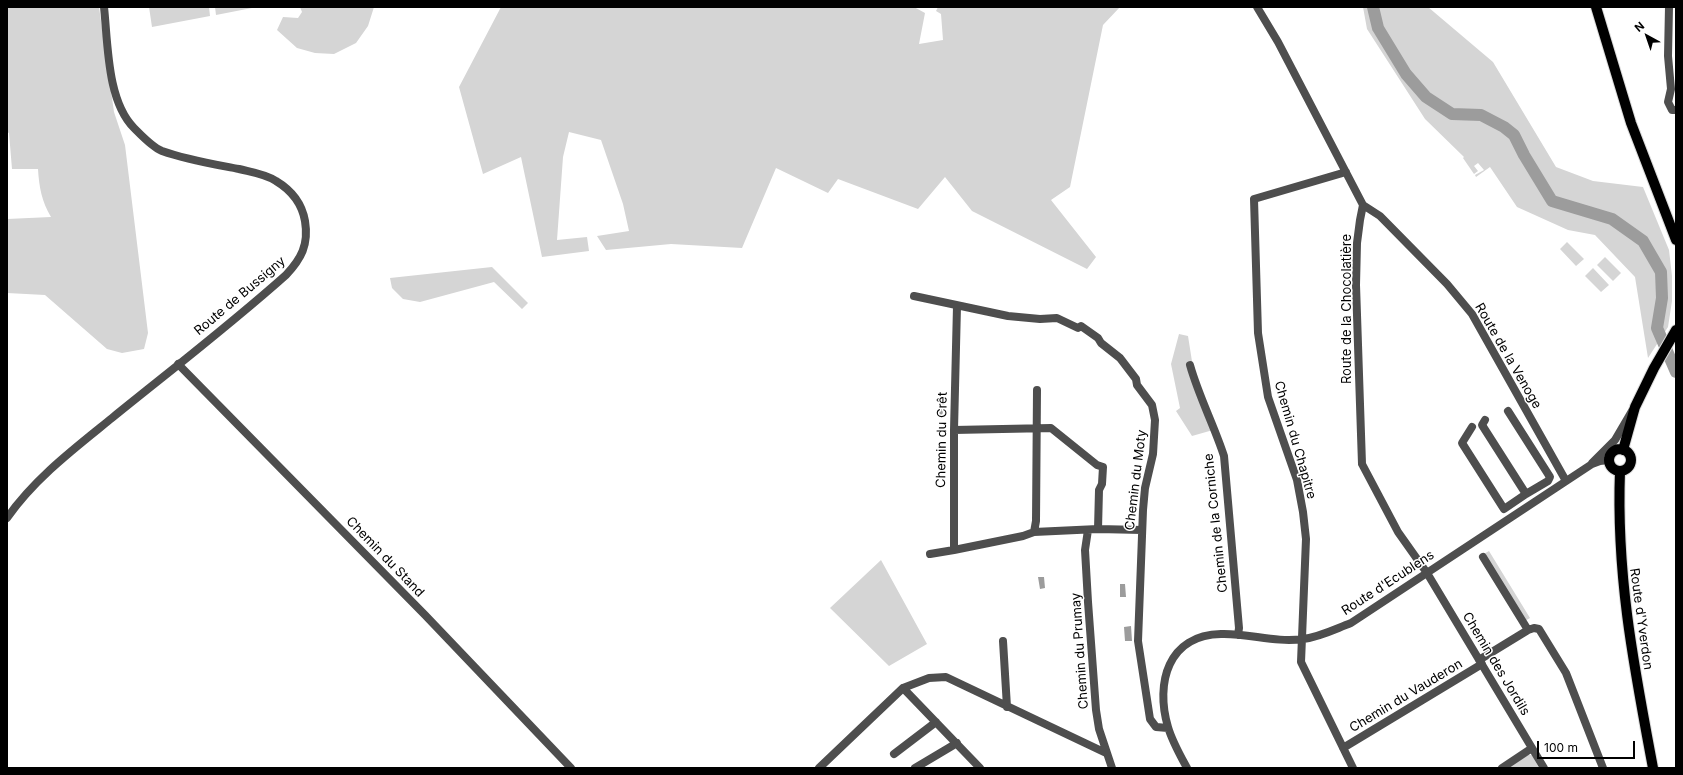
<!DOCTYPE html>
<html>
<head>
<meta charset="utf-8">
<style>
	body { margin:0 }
	#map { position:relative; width:1683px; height:775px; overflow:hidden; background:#fff; font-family:Inter,sans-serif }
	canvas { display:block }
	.frame { position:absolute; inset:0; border:8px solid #000; pointer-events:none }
	.north { position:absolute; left:1627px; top:16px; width:40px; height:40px; -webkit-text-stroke:3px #fff; paint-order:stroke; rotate:320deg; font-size:11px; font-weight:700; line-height:16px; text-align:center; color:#000 }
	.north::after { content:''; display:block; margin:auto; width:14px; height:18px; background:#000; clip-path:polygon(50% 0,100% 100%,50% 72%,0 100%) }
	.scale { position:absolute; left:1537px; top:741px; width:98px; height:18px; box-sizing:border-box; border:2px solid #000; border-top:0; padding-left:5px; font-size:12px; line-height:14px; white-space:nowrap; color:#000; -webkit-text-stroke:3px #fff; paint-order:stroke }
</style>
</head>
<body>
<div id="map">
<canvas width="1683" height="775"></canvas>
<div class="frame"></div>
<div class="north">N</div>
<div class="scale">100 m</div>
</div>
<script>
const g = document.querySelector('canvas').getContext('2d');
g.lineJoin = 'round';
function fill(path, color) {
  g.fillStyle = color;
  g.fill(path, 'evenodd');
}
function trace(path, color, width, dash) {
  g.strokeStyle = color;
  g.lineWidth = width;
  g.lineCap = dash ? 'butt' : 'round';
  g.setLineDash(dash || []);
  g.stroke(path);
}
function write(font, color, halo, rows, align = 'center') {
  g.font = font + ' Inter,sans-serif';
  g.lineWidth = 3;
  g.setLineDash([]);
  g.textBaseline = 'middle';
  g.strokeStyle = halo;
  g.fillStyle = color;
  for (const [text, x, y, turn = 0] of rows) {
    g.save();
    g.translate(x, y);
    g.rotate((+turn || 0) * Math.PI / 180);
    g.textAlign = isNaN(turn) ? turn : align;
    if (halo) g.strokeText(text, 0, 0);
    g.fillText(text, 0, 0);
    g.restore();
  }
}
const green = new Path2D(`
	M7,7H99L114,112L125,145L148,333L144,349L122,353L107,349L45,295L7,293V219L51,217C42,202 39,187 38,169H12L9,133L7,132Z
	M149,7H209L210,16L152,27Z
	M215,7H257L216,15Z
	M300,7H374L368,26L356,43L334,54L315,53L297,48L277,30L283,17L298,18L302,12Z
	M501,7H914L925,13L919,44L943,40L941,14L936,11L938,7H1120L1103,25L1070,187L1051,200L1096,257L1087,269L972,211L945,177L918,209L838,179L828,193L776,168L742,248L671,244L606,250L597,236L629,231L623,204L601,140L569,132L563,157L557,240L587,237L589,251L542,257L521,157L483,174L459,87Z
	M1363,7H1428L1493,62L1556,167L1593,181L1643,187L1669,250L1672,276V301L1668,327L1648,358L1635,277L1595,235L1568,230L1517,207L1490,167L1476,177L1475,175L1484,170L1478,163L1474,166L1478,171L1474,174L1463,158L1464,157L1425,119L1367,29Z
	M1567,242L1584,259L1576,266L1560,249Z
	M1605,257L1621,273L1613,281L1597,265Z
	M492,267L528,303L522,309L494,282L420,302L403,299L392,288L390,278Z
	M1593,268L1609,285L1601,292L1585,276Z
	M1179,334L1188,336L1194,374L1213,430L1192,436L1176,411L1180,408L1171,364Z
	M1489,551L1530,618L1523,622L1482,555Z
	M881,560L927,644L889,666L830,608Z
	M1528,755H1532L1539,768H1507Z`);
const water = new Path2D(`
	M940,401L945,402L942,416L938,415Z
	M1038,577H1044L1045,588L1040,589Z
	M1120,584H1125L1126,597H1120Z
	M1131,626L1132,641H1125L1124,627Z`);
const river = new Path2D(`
	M1373,7L1378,28L1406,74L1426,97L1452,114L1481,115L1504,127L1514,135L1524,155L1552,201L1612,219L1643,241L1661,272L1662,298L1657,328L1676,372`);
const minor = new Path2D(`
	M1257,7L1278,42L1363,205L1360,220L1357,243L1356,285L1362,464L1398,532L1427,573L1544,768
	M1669,7L1668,56L1671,89L1668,102L1672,110H1676
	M1346,172L1254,199L1258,333L1268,397L1297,480L1303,512L1306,539L1301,662L1353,768
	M1363,205L1380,216L1447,284L1472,314L1566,481
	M914,296L1008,316L1040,319L1057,318L1078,328L1081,326L1098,338L1101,343L1120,358L1136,379L1137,385L1152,405L1155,420L1153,454L1145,488L1143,510L1138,641L1150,719L1156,727L1168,728
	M178,364L425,615L571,768
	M1190,365C1199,397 1214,425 1224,456L1239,628L1238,635
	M1485,420L1482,425L1526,494L1548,481L1550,477L1508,411
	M1472,427L1462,443L1504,509L1526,494
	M954,430L1051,428L1097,465L1103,467L1102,484L1099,490L1098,529
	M1592,463L1615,440L1632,411
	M7,518C35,478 75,448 112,418C170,371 230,325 286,275C301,259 309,245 305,221C302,204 291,190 276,181C266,174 251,172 239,169C213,164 187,160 162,151C152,147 142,136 134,128C107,101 108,44 104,7
	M1088,530L1085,550L1088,602L1096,710L1099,729L1112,768
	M1034,532L1036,521L1037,390
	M954,550L1023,536L1034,532L1098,529L1142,530
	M930,554L954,550V430L957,306
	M1483,557L1528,630
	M1003,641L1007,707
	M1479,660L1528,630L1534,628L1539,629L1566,673L1603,768
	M903,688L980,768
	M1343,748L1482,664
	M894,754L936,722
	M819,768L903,688L929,678L946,677L1106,753
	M915,768L957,743
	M1187,768C1180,755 1172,741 1168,727C1155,683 1168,635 1221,634C1249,633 1275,643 1303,639C1320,637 1335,629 1351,623L1592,464L1600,461L1609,460
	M1502,768L1532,748`);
const major = new Path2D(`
	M1596,7L1631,123L1676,240
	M1609 460a11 11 0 1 1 22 0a11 11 0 1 1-22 0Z
	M1623,450L1635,407L1654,368L1676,330
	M1620,471C1616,576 1634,667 1653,768`);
const streetNames = [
	["Route de Bussigny",240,296,-40],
	["Route de la Chocolatière",1347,309,-90],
	["Route de la Venoge",1508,356,60],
	["Chemin du Crêt",942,440,-89],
	["Chemin du Chapitre",1295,440,74],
	["Chemin du Moty",1136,480,-83],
	["Chemin de la Corniche",1216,523,-96],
	["Chemin du Stand",385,557,46],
	["Route d'Ecublens",1388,583,-33],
	["Route d'Yverdon",1641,619,82],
	["Chemin du Prumay",1080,651,-94],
	["Chemin des Jordils",1496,664,59],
	["Chemin du Vauderon",1406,696,-31]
];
fill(green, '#d5d5d5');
fill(water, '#9c9c9c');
trace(river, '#9c9c9c', 12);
trace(major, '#dbdbdb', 12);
trace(minor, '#4e4e4e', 8);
trace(major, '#000', 10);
write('13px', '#000', '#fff', streetNames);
</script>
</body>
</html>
